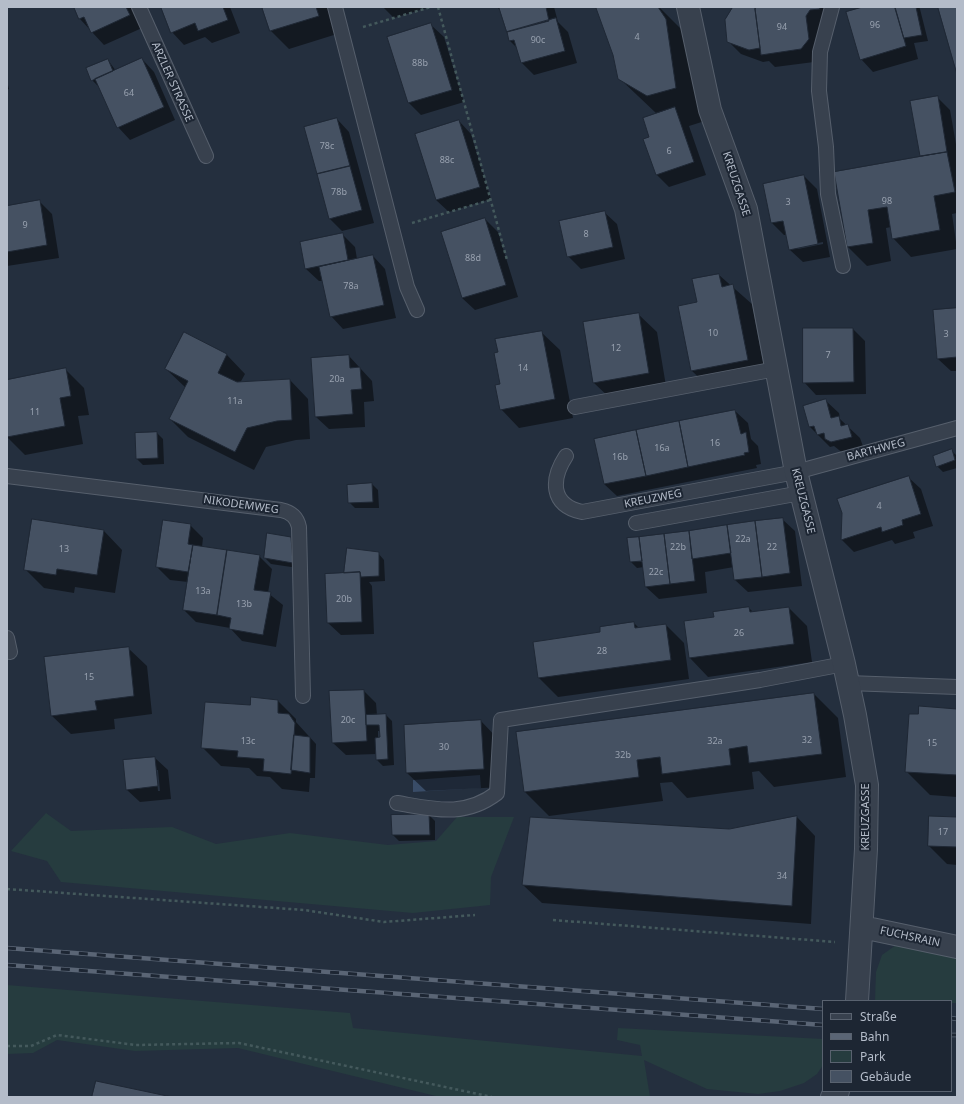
<!DOCTYPE html>
<html>
<head>
<meta charset="utf-8">
<style>
	body { margin:0 }
	#map { position:relative; width:964px; height:1104px; overflow:hidden; background:#242f3e; font-family:"Noto Sans",sans-serif }
	canvas { display:block }
	.frame { position:absolute; inset:0; border:8px solid #b4bcc9; pointer-events:none }
	.legend { position:absolute; left:822px; top:1000px; width:130px; height:92px; box-sizing:border-box; background:#1d2633; border:1px solid #59626f; margin:0; padding:5px 7px; list-style:none; font-size:12px; color:#b4bcc9 }
	.legend li { display:flex; align-items:center; gap:8px; height:20px }
	.legend b { width:20px; border:1px solid #59626f }
</style>
</head>
<body>
<div id="map">
<canvas width="964" height="1104"></canvas>
<div class="frame"></div>
<ul class="legend">
<li><b style="height:5px;background:#38414e"></b>Straße</li>
<li><b style="height:5px;background:#5a6575"></b>Bahn</li>
<li><b style="height:11px;background:#263c3f"></b>Park</li>
<li><b style="height:11px;background:#455162"></b>Gebäude</li>
</ul>
</div>
<script>
const g = document.querySelector('canvas').getContext('2d');
g.lineJoin = 'round';
function fill(path, color) {
  g.fillStyle = color;
  g.fill(path, 'evenodd');
}
function trace(path, color, width, dash) {
  g.strokeStyle = color;
  g.lineWidth = width;
  g.lineCap = dash ? 'butt' : 'round';
  g.setLineDash(dash || []);
  g.stroke(path);
}
function write(font, color, halo, rows, align = 'center') {
  g.font = font + ' "Noto Sans",sans-serif';
  g.lineWidth = 4;
  g.setLineDash([]);
  g.textBaseline = 'middle';
  g.strokeStyle = halo;
  g.fillStyle = color;
  for (const [text, x, y, turn = 0] of rows) {
    g.save();
    g.translate(x, y);
    g.rotate((+turn || 0) * Math.PI / 180);
    g.textAlign = isNaN(turn) ? turn : align;
    if (halo) g.strokeText(text, 0, 0);
    g.fillText(text, 0, 0);
    g.restore();
  }
}
const green = new Path2D(`
	M46,813L71,831L172,827L216,844L290,833L388,845L436,841L457,817H514L491,877L490,905L413,913L61,882L47,861L11,851Z
	M896,945L957,956V1003H951V1001H875L876,972L882,955Z
	M7,985L350,1013L353,1028L642,1056L640,1045L617,1040L618,1028L823,1039V1065L817,1074L804,1083L780,1091L758,1094L707,1089L644,1060L650,1097H440L238,1048L135,1051L57,1040L33,1053L7,1054Z`);
const water = new Path2D(`
	M480,775L481,788L413,792V780Z`);
const shadow = new Path2D(`
	M75,7H132L142,28L104,45L80,19Z
	M162,7H230L240,33L212,43L205,37L184,45L172,32Z
	M261,7H328L337,34L289,49L271,31L264,11Z
	M383,7H430L394,18Z
	M497,7H554L558,22L568,32L577,63L534,75L522,63L518,49L510,41L502,12Z
	M606,7H659L683,31L708,120L689,126L706,175L669,187L657,175L645,140L651,137L657,114L619,78Z
	M735,7H830L818,29L821,52L814,62L775,67L769,61L763,62L741,54L728,41Z
	M867,7H919L920,9L928,41L914,43L918,59L873,72L861,59Z
	M431,25L444,37L464,102L421,115L409,103L389,38Z
	M142,59L154,72L175,120L130,140L118,127L98,86L92,80L108,60L116,71Z
	M7,81L9,89L7,90Z
	M937,97L950,110L957,150V213L952,214L957,249L911,257L893,238L891,227L886,228L891,261L867,266L848,247L835,172L922,157L921,156Z
	M337,119L349,132L374,223L342,231L330,219Z
	M459,121L471,134L491,199L449,212L436,200Z
	M804,176L817,189L830,257L803,262L790,250L787,235H784L772,223ZM823,242V244L798,249V247Z
	M39,201L52,214L59,258L7,266V207Z
	M604,212L617,224L625,259L581,269L568,256Z
	M485,219L498,232L518,297L475,310L462,298Z
	M342,234L355,247L357,259L373,256L385,269L396,318L343,329L331,316L323,281H319L306,269L301,243Z
	M719,275L752,304L766,378L711,389L692,371L698,303Z
	M957,309V371H951L938,359Z
	M638,314L657,332L667,392L613,401L594,383Z
	M853,329L865,341L866,394L816,395L804,382Z
	M541,332L560,350L573,418L519,428L501,409L499,352Z
	M184,333L227,355L245,374L240,383L290,380L308,399L310,439L296,440L266,447L254,470L188,437L170,419L186,388L166,369Z
	M349,356L372,381L374,401L364,402L365,427L329,429L316,417Z
	M65,369L84,388L89,415L78,416L83,444L25,455L7,437V381Z
	M826,401L839,413L840,419L860,438L864,449L844,454L834,446L830,447L810,427L804,407Z
	M735,411L748,423L751,439L758,446L761,464L756,465L757,468L617,496L604,484Z
	M157,433L163,439L164,464L143,465L137,459Z
	M951,450L957,456V468L943,472L937,466Z
	M908,477L921,489L933,526L913,532L915,538L895,544L892,540L854,552L842,540L843,513Z
	M372,484L378,490L379,508H355L349,502Z
	M782,519L795,531L802,586L748,592L735,580L734,567L705,572L707,593L659,599L646,587L644,567L637,568L631,562Z
	M190,525L203,538L202,547L259,556L272,569L268,593L283,605L276,647L242,641L230,628L196,622L184,610L188,582L170,580L157,567Z
	M104,531L122,550L115,593L75,587L74,593L44,588L25,569Z
	M291,538L297,544L298,568L271,564L265,558Z
	M378,553L384,560L385,581L369,582L372,586L374,634L341,635L328,623L345,574Z
	M749,608L754,613L789,608L807,626L812,662L708,677L690,658L685,622L715,618Z
	M634,623L639,628L666,625L684,643L689,679L558,697L539,678L534,643L602,633Z
	M128,648L147,666L152,714L114,719L115,729L71,734L52,716Z
	M364,691L376,703L377,715H386L392,721L394,765L383,766L377,760V754L346,755L333,743ZM378,731H381V738L378,739Z
	M814,694L838,718L846,777L774,787L759,771L752,772L754,789L687,798L672,782L660,783L663,801L549,816L525,792Z
	M278,701L296,719V722L316,744L315,778H310L309,792L282,789L270,777L257,776L249,768L221,766L202,747L251,706Z
	M957,710V797L930,795L906,771L919,715Z
	M481,721L499,740L502,787L426,791L407,773Z
	M155,758L168,770L171,799L140,802L127,790ZM156,770H158L160,791H158Z
	M429,815L435,821V840L399,841L393,835Z
	M797,817L815,836L811,924L542,903L523,885L729,830Z
	M957,818V865L947,864L929,846Z`);
const building = new Path2D(`
	M74,7H126L130,15L91,33L84,17L79,19Z
	M161,7H223L228,20L198,31L195,23L171,33Z
	M262,7H316L319,16L270,31Z
	M499,7H546L549,21L507,32Z
	M601,7H658L666,19L676,88L647,96L618,79L613,55L596,8Z
	M733,7H756L755,9L760,48L749,50L727,42L725,20Z
	M756,7H819L820,9L810,10L806,16L809,39L801,49L761,55L755,9Z
	M863,7H895L906,46L860,60L846,12Z
	M895,7H916L922,35L904,38Z
	M938,7H957V74Z
	M556,18L565,51L521,63L514,40L509,41L507,32Z
	M431,23L452,90L408,103L387,37Z
	M142,58L164,107L117,128L95,79Z
	M108,59L113,71L91,81L86,68Z
	M938,96L947,152L920,156L910,101Z
	M675,107L694,162L656,175L643,139L649,137L643,118Z
	M337,118L350,166L317,174L304,127Z
	M459,120L480,187L436,200L415,134Z
	M947,152L955,192L934,196L940,230L892,239L887,207L868,210L873,243L847,247L834,172Z
	M350,166L362,210L329,219L317,174Z
	M804,175L818,244L789,250L783,221L771,223L763,184Z
	M40,200L47,245L7,252V206Z
	M605,211L613,247L567,257L559,221Z
	M485,218L506,285L462,298L441,232Z
	M343,233L348,260L305,269L300,242Z
	M373,255L384,305L330,317L319,267Z
	M719,274L722,287L733,284L748,360L691,371L678,306L697,302L692,279Z
	M957,308V357L937,359L933,310Z
	M639,313L649,373L593,383L583,322Z
	M803,328H853L854,382L803,383Z
	M542,331L555,399L500,410L495,385L500,384L494,353L498,352L495,339Z
	M184,332L227,354L218,373L237,382L290,379L292,420L277,421L247,428L235,452L169,419L188,381L165,369Z
	M349,355L350,368L360,367L362,389L351,390L353,414L315,417L311,358Z
	M66,368L71,396L60,398L65,426L7,437V380Z
	M826,399L831,418L839,416L841,426L848,424L852,437L831,442L825,439L824,433L817,435L814,426L809,427L803,406Z
	M735,410L741,434L746,432L749,452L744,453L745,455L688,467L679,421Z
	M679,421L688,467L646,476L636,430Z
	M636,430L646,476L604,484L594,439Z
	M157,432L158,458L136,459L135,433Z
	M952,449L955,460L936,467L933,456Z
	M909,476L921,514L902,520L903,525L882,532L881,527L841,540L842,513L837,499Z
	M372,483L373,502L348,503L347,485Z
	M783,518L790,573L762,577L755,521Z
	M32,519L104,530L97,575L57,569L56,575L24,570Z
	M163,520L191,524L188,544L193,545L188,572L156,567Z
	M755,521L762,577L734,580L727,525Z
	M727,525L731,553L692,559L689,531Z
	M689,531L695,581L670,584L664,534Z
	M267,533L291,537L293,563L264,558Z
	M664,534L670,584L645,587L639,537Z
	M639,537L642,561L630,562L627,538Z
	M193,545L227,550L217,615L183,610Z
	M347,548L379,552V576L361,577L360,572L344,573Z
	M227,550L260,555L254,590L271,592L263,635L229,629L231,618L217,615Z
	M360,572L362,622L327,623L325,574Z
	M749,607L750,612L789,607L794,644L689,658L684,621L714,617L713,612Z
	M634,622L635,628L666,624L671,660L538,678L533,642L600,632V627Z
	M129,647L134,696L95,701L97,710L51,716L44,657Z
	M364,690L367,741L332,743L329,691Z
	M814,693L822,754L749,763L747,746L729,749L731,765L662,774L660,757L637,760L639,777L524,792L516,732Z
	M251,697L278,700V713L289,714L295,723L291,774L263,771L264,759L237,757L238,751L201,748L205,702L250,705Z
	M919,706L957,709V775L905,772L909,714H918Z
	M386,714L388,759L376,760L375,738L380,737L379,725H366V715Z
	M481,720L484,769L406,773L404,725Z
	M294,735L310,737V773L291,770Z
	M155,757L158,786L126,790L123,760Z
	M429,814L430,835H392L391,815Z
	M797,816L792,906L522,885L530,817L729,829Z
	M929,816L957,817V847L928,846Z
	M96,1081L172,1097H92Z`);
const path = new Path2D(`
	M438,7L507,260
	M363,27L431,7
	M412,223L490,200
	M7,889L304,910L384,922L475,915
	M553,920L835,942
	M7,1046H31L57,1035L136,1045L239,1043L492,1097`);
const lane = new Path2D(`
	M139,7L206,156
	M335,7L407,287L417,310
	M832,7L820,52L819,91L826,147L828,194L843,266
	M575,407L776,369
	M566,456C551,479 550,505 582,512L796,472L957,428
	M7,476L281,510C291,512 297,517 299,527L303,696
	M636,523L801,493
	M7,638L10,652
	M848,683L957,687
	M397,803C434,809 464,818 497,793L501,720L760,680L844,664`);
const street = new Path2D(`
	M688,7L710,110L746,209L796,472L844,664L855,715L867,785L866,849L857,1001
	M862,927L957,947
	M832,1097L838,1091`);
const rail = new Path2D(`
	M7,948L823,1009
	M7,965L823,1025
	M951,1018L957,1019
	M951,1035H957`);
const numberNames = [
	["96",875,25],
	["94",782,27],
	["4",637,37],
	["90c",538,40],
	["88b",420,63],
	["64",129,93],
	["78c",327,146],
	["6",669,151],
	["88c",447,160],
	["78b",339,192],
	["98",887,201],
	["3",788,202],
	["9",25,225],
	["8",586,234],
	["88d",473,258],
	["78a",351,286],
	["10",713,333],
	["3",946,334],
	["12",616,348],
	["7",828,355],
	["14",523,368],
	["20a",337,379],
	["11a",235,401],
	["11",35,412],
	["16",715,443],
	["16a",662,448],
	["16b",620,457],
	["4",879,506],
	["22a",743,539],
	["22b",678,547],
	["22",772,547],
	["13",64,549],
	["22c",656,572],
	["13a",203,591],
	["20b",344,599],
	["13b",244,604],
	["26",739,633],
	["28",602,651],
	["15",89,677],
	["20c",348,720],
	["32",807,740],
	["13c",248,741],
	["32a",715,741],
	["15",932,743],
	["30",444,747],
	["32b",623,755],
	["17",943,832],
	["34",782,876]
];
const streetNames = [
	["ARZLER STRASSE",172,82,66],
	["KREUZGASSE",736,184,72],
	["BARTHWEG",876,450,-15],
	["KREUZWEG",653,499,-11],
	["KREUZGASSE",803,501,76],
	["NIKODEMWEG",241,505,8],
	["KREUZGASSE",866,817,-90],
	["FUCHSRAIN",910,937,12]
];
fill(green, '#263c3f');
fill(water, '#394c67');
fill(shadow, '#0007');
fill(building, '#455162');
trace(building, '#1f2835', 1);
trace(lane, '#565f6c', 16);
trace(street, '#565f6c', 24);
trace(path, '#44595c', 2.5, [3, 3]);
trace(lane, '#38414e', 14);
trace(street, '#38414e', 22);
trace(rail, '#5a6575', 4.5);
trace(rail, '#1d2633', 3, [9]);
write('9px', '#98a1af', null, numberNames);
write('11px', '#b4bcc9', '#1d2633', streetNames);
</script>
</body>
</html>
